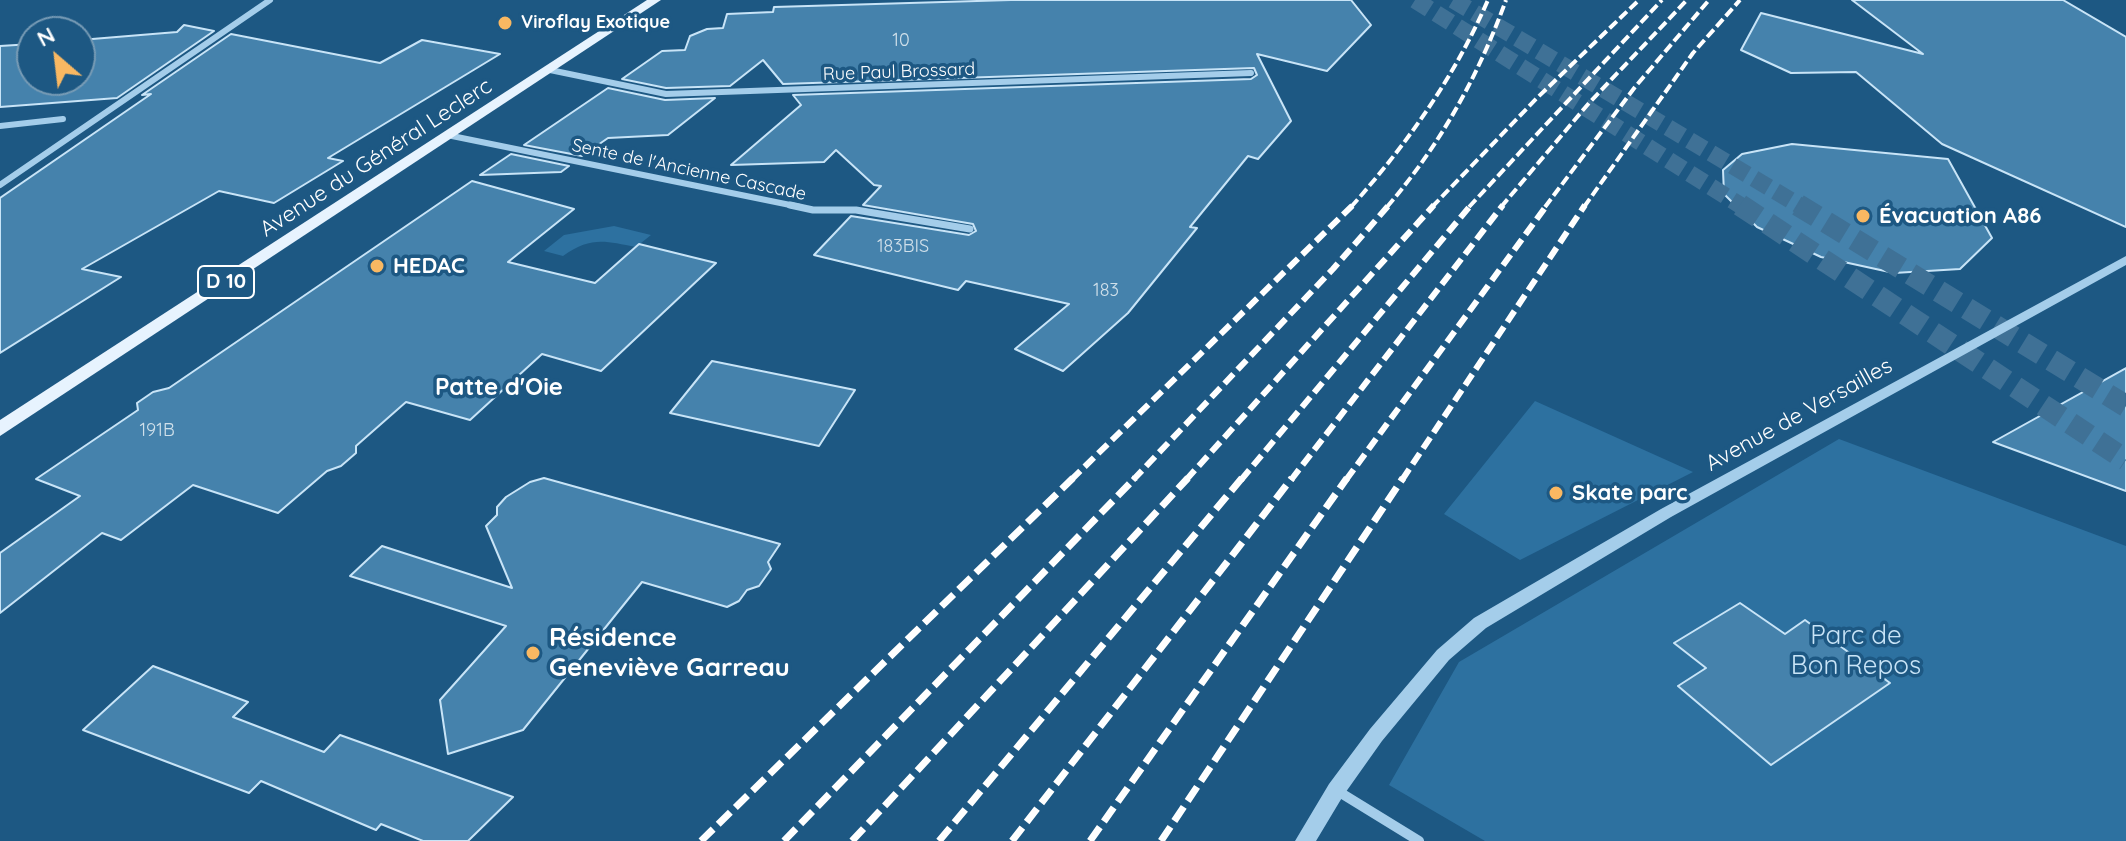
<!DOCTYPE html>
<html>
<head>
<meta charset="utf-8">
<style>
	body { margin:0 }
	#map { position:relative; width:2126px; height:841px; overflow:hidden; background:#1d5883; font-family:Quicksand,sans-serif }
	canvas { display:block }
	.north { position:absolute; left:16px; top:16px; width:80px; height:80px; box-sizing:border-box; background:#1d5883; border:2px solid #779bb5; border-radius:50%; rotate:332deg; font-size:22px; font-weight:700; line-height:32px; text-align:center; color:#fff }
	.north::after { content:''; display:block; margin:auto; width:28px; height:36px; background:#f9b862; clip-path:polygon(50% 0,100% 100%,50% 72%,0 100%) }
</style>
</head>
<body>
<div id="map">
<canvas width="2126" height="841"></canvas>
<div class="north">N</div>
</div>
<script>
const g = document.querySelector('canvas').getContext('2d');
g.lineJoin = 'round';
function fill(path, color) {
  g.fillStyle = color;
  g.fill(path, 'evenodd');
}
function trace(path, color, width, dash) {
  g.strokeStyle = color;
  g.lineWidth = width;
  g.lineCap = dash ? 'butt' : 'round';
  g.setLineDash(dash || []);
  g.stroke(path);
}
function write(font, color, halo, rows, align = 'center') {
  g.font = font + ' Quicksand,sans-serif';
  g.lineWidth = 7;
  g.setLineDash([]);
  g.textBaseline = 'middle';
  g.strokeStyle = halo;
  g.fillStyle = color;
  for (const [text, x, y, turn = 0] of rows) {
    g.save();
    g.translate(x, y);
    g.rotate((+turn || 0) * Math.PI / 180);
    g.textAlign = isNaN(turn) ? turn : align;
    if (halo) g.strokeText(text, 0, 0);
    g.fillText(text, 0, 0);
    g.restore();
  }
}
const green = new Path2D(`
	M614,226L651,235L636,247C605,241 591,236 563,256L544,251L564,235Z
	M1535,401L1693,472L1520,560L1444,514Z
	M1839,439L2126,546V841H1485L1389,785L1459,662Z`);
const building = new Path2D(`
	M1011,0H1351L1371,25L1327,71L1257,54L1291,121L1258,159L1248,156L1190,227L1197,228L1128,313L1063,371L1015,349L1069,304L966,281L958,290L814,255L851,216L969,235L976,231L973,224L863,205L881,186L874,185L836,150L824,162L731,165L801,105L793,95L1251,79L1257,75L1254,68L783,84L763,60L730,86L666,88L622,79L662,51L685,50L690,36L707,29L723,28L727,14L773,12L774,7Z
	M1852,0H2063L2126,37V227L1942,144L1856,72L1791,73L1741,50L1761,13L1923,54Z
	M184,25L214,31L117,98L0,107V46L32,44V80H80V40L177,32Z
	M231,34L380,63L422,40L500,54L328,158L343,161L274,203L219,191L82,269L121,277L0,353V198L151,94L142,95Z
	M608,88L665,100L715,98L668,135L608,138L582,156L524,145Z
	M1792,144L1948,159L1992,238L1960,269L1894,273L1821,257L1757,227L1724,194L1723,170L1742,154Z
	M511,154L569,166L561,172L480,175Z
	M472,181L574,209L508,262L595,283L639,244L716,263L601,371L542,354L470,420L406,402L356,446V453L341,466L327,471L278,513L193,485L121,540L102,533L0,613V553L80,496L36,479L138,410L137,403L153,392L169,388Z
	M712,361L855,390L819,446L670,413Z
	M2126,368V491L1993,442Z
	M544,478L780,544L768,562L771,569L759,586L747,590L739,601L727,607L642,582L523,730L448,754L440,700L506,626L350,576L382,546L512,588L486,526L497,515V507L506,497L530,482Z
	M1740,603L1785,634L1805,620L1890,683L1771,765L1678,686L1706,668L1674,643Z
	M153,666L248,702L233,717L324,752L340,735L513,797L468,841H423L381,824L376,830L261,781L249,793L83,730Z`);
const motorwayTunnelFar1 = new Path2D(`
	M1415,0L1743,207
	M1453,0L1802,207`);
const motorwayTunnel = new Path2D(`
	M1740,205L2126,460
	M1798,205L2126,406`);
const minorFar2 = new Path2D(`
	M550,70L666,94L1251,73
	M0,126L63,119
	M452,136L800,207
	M0,185L270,0`);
const minorFar1 = new Path2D(`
	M790,205L813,210H856L970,229`);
const minor = new Path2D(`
	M1336,790L1419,841`);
const tertiary = new Path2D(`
	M2126,256V265L1671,517L1486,628L1449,660L1382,741L1343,796L1316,841H1295L1329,784L1370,729L1437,650L1474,618L1661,509Z`);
const primary = new Path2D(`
	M647,0H661L0,436V420Z`);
const railFar2 = new Path2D(`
	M1351,207C1407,144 1454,78 1488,0
	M1387,207C1440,145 1478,77 1506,0
	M1432,207L1537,98L1639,0
	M1469,207L1662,0
	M1501,207L1589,103L1687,0
	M1545,207L1635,87L1709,0
	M1584,207L1693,53L1740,0`);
const railFar1 = new Path2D(`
	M1071,480L1353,205
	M1133,480L1333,269L1389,205
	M1186,480L1434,205
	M1241,480L1471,205
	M1291,480L1503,205
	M1346,480L1547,205
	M1402,480L1585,205`);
const rail = new Path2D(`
	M701,841L1073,478
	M784,841L1135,478
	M852,841L1188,478
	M939,841L1242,478
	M1012,841L1292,478
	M1090,841L1347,478
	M1161,841L1403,478`);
const markers = [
	[505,23,8,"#f9b862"],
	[1863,216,8,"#f9b862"],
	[377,266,8,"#f9b862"],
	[1556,493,8,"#f9b862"],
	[533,653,8,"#f9b862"]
];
const farPoinames = [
	["Viroflay Exotique",521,23]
];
const numberNames = [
	["10",901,41],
	["183BIS",903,247],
	["183",1106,291],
	["191B",157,431]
];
const farStreetnames = [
	["Rue Paul Brossard",899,72,-2],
	["Sente de l'Ancienne Cascade",689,170,12]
];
const shields = [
	[226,282,56]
];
const shieldNames = [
	["D 10",226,282]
];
const streetNames = [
	["Avenue du Général Leclerc",376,158,-33],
	["Avenue de Versailles",1799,415,-29]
];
const poiNames = [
	["Évacuation A86",1879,216],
	["HEDAC",393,266],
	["Skate parc",1572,493]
];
const neighbourhoodNames = [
	["Patte d'Oie",499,388]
];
const nearParknames = [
	["Parc de",1856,636],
	["Bon Repos",1856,666]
];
const nearPoinames = [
	["Résidence",549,638],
	["Geneviève Garreau",549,668]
];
fill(green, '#2d71a0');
fill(building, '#4582ac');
trace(building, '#c8e4f7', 2);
trace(motorwayTunnelFar1, '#3f7196', 17, [17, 8]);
trace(motorwayTunnel, '#3f7196', 22, [22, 11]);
trace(minorFar2, '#a4cdea', 6);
trace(minorFar1, '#a4cdea', 7);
trace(minor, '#a4cdea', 10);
fill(tertiary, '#a4cdea');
fill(primary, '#e7f3fe');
trace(railFar2, '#fff', 4, [10, 4]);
trace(railFar1, '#fff', 6, [13, 6]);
trace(rail, '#fff', 7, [17, 7]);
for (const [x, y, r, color] of markers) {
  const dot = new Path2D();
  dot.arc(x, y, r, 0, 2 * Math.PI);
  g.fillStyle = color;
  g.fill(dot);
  trace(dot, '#1d5883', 3);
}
write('bold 18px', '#fff', '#1d5883', farPoinames, 'left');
write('18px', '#d0e0ea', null, numberNames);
write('18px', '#fff', '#1d5883', farStreetnames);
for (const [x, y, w] of shields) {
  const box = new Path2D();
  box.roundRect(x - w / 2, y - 16, w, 32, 6);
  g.fillStyle = '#1d5883';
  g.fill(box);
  trace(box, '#fff', 2);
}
write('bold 20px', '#fff', null, shieldNames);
write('22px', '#fff', '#1d5883', streetNames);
write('bold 22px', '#fff', '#1d5883', poiNames, 'left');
write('bold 24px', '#fff', '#1d5883', neighbourhoodNames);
write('26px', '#c8e4f7', '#1d5883', nearParknames);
write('bold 26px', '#fff', '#1d5883', nearPoinames, 'left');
</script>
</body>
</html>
